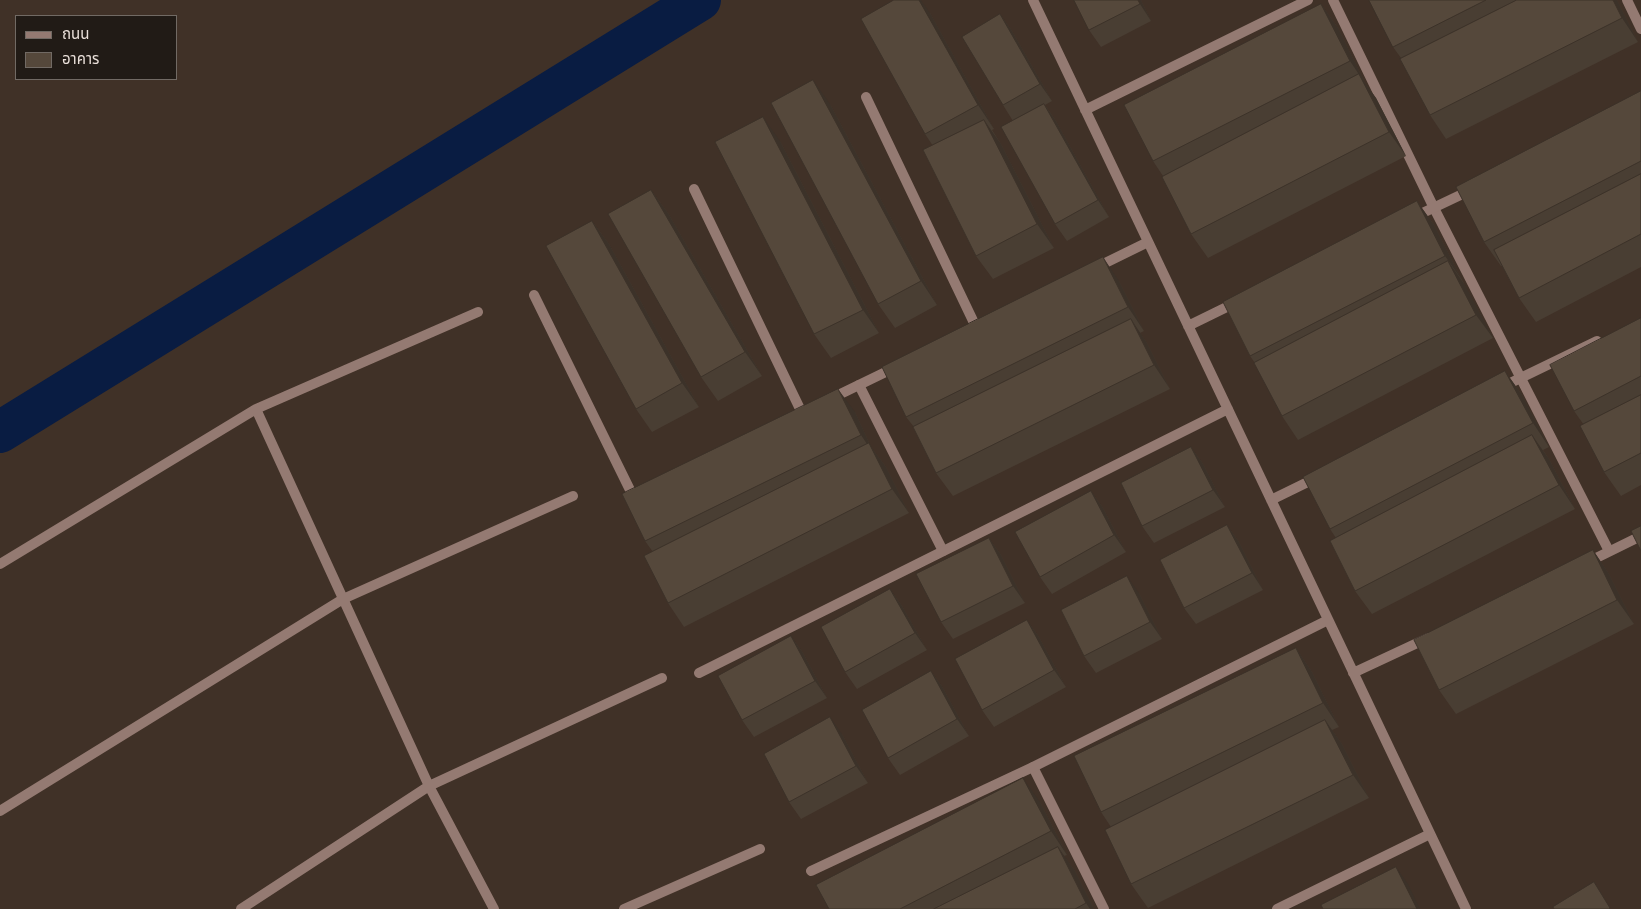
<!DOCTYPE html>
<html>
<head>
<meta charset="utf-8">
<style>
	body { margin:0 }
	#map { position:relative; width:1641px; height:909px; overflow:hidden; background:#403127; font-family:Commissioner,"Noto Sans Thai",sans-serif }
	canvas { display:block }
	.legend { position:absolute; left:15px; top:15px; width:162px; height:65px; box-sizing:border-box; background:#211b16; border:1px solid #716a64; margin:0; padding:6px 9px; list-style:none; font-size:15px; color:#eae0da }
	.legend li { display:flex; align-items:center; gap:10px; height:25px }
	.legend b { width:25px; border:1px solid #716a64 }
</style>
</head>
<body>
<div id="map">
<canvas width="1641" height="909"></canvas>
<ul class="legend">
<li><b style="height:6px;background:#947a72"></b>ถนน</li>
<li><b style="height:14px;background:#55483b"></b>อาคาร</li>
</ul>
</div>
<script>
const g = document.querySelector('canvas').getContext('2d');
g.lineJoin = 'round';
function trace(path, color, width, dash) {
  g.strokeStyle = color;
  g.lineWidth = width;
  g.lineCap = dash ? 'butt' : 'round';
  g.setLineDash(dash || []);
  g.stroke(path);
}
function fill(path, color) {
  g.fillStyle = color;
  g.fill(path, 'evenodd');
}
const canal = new Path2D(`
	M0,432L700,0`);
const service = new Path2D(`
	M1333,0L1434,208L1609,551
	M1627,0L1641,29
	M859,385L943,551
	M1033,767L1104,909`);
const minor = new Path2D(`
	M1033,0L1466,909
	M866,97L976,327
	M1085,110L1308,0
	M694,189L802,413
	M1412,218L1471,190
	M1095,268L1148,242
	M534,295L633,496L638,494
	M1188,326L1237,302
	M1502,387L1597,341
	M830,399L896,367
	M256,409L429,786L494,909
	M1271,500L1318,477
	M1586,563L1641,536
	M0,564L256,409L478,312
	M699,673L1228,409
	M1353,673L1428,638
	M0,811L343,599L573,496
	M811,871L1033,767L1328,620
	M241,909L429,786L662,678
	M624,909L760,849
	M1277,909L1430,834`);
const wall = new Path2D(`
	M1141,0L1151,21L1101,47L1089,30Z
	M1369,0H1617L1638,42L1446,139L1430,115L1401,58L1393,47Z
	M1321,4L1338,28L1365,83L1376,98L1406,156L1208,258L1191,234L1163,176L1153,161Z
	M930,13L994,129L992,130L1001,144L1054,248L993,279L976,256L933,146L925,134Z
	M1000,14L1012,31L1052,101L1045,105L1056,121L1109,217L1067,241L1055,224L1013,121L1003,105Z
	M1641,91V267L1536,322L1519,298L1502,266H1501L1484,242Z
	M830,104L937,305L895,328L878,304Z
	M780,141L879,333L831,358L814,334Z
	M651,190L668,213L762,376L718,401L701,377Z
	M1417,201L1434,225L1462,280L1493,338L1298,440L1282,416L1255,363L1250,356Z
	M592,221L609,244L699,407L652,432L636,409Z
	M1119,281L1144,331L1140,333L1147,343L1170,389L953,496L936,473L914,427L906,417Z
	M1641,318V485L1621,496L1604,472L1584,425L1574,411Z
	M1505,371L1522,395L1549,447L1543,450L1549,459L1575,509L1372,614L1355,591L1336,538L1330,529Z
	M855,412L871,447L886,467L909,513L684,627L668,603L653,552L645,541Z
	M1191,447L1203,464L1225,507L1154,543L1142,526Z
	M1091,491L1103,508L1126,552L1052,594L1040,577Z
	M1227,525L1239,542L1263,590L1196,624L1184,608Z
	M989,538L1001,555L1025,603L953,639L941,622Z
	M1593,550L1609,574L1634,624L1456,714L1439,690Z
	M890,589L902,606L927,650L857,689L845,672Z
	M1139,593L1162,639L1096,673L1084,656Z
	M1027,620L1039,637L1066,687L994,727L982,710Z
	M791,636L803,653L827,698L754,737L742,720Z
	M1296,648L1312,672L1339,727L1332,730L1342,744L1369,798L1148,908L1131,884L1111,827L1101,812Z
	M931,671L943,688L969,736L900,775L888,758Z
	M842,734L868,783L801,819L789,802Z
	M1040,802L1067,855L1064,856L1075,871L1094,909H829Z`);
const shadedWall = new Path2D(`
	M919,0H921L930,13L994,129L978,105Z
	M1138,0H1141L1151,21L1140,4Z
	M1613,0H1617L1638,42L1622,18Z
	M1321,4L1338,28L1365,83L1376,98L1406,156L1389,132L1360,76L1350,61Z
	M1000,14L1012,31L1052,101L1040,84Z
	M813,80L830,104L937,305L921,281Z
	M1044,104L1056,121L1109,217L1098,200Z
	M763,117L780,141L879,333L863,310Z
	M984,120L1001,144L1054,248L1037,224Z
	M651,190L668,213L762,376L745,352Z
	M1417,201L1434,225L1462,280L1445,256Z
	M592,221L609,244L699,407L682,383Z
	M1103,257L1119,281L1144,331L1128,307Z
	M1448,261L1465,285L1493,338L1476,315Z
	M1131,319L1147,343L1170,389L1154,365Z
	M1505,371L1522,395L1549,447L1533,423Z
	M838,389L855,412L871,447L886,467L909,513L892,489L875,456L861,435Z
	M1532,435L1549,459L1575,509L1559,485Z
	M1191,447L1203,464L1225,507L1213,490Z
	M1091,491L1103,508L1126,552L1114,535Z
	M1227,525L1239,542L1263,590L1252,573Z
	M989,538L1001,555L1025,603L1013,586Z
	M1593,550L1609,574L1634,624L1617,600Z
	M1127,576L1139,593L1162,639L1150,622Z
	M890,589L902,606L927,650L915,633Z
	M1027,620L1039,637L1066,687L1054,670Z
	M791,636L803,653L827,698L815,681Z
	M1296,648L1312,672L1339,727L1323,703Z
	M931,671L943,688L969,736L957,719Z
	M830,717L842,734L868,783L856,766Z
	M1325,720L1342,744L1369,798L1353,775Z
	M1023,778L1040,802L1067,855L1051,831Z
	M1058,847L1075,871L1094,909H1090L1086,903Z
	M1396,867L1408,884L1420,909H1417Z`);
const building = new Path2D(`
	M894,0H919L978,105L925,134L861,19Z
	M1074,0H1138L1140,4L1089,30Z
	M1369,0H1486L1393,47Z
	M1517,0H1613L1622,18L1430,115L1400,59Z
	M1321,4L1350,61L1153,161L1124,105Z
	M1000,14L1040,84L1003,105L962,37Z
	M1359,74L1389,132L1191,234L1162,177Z
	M813,80L921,281L878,304L771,103Z
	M1641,91V161L1484,242L1456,187Z
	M1044,104L1098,200L1055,224L1001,127Z
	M763,117L863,310L814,334L715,142Z
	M984,120L1037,224L976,256L923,150Z
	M1641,174V234L1519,298L1494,250Z
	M651,190L745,352L701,377L608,214Z
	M1417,201L1445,256L1250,356L1223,302Z
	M592,221L682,383L636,409L546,246Z
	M1103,257L1128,307L906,417L882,367Z
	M1448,261L1476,315L1282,416L1254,363Z
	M1641,318V376L1574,411L1550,365Z
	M1131,319L1154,365L936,473L913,427Z
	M1505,371L1533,423L1330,529L1303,477Z
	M838,389L861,435L645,541L622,494Z
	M1641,395V453L1604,472L1580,426Z
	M1532,435L1559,485L1355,591L1330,541Z
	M869,443L892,489L668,603L644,556Z
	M1191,447L1213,490L1142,526L1121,483Z
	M1091,491L1114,535L1040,577L1015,532Z
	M1227,525L1252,573L1184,608L1160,560Z
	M1641,526V551L1631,531Z
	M989,538L1013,586L941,622L916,574Z
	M1593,550L1617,600L1439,690L1414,640Z
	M1127,576L1150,622L1084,656L1061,610Z
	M890,589L915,633L845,672L821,627Z
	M1027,620L1054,670L982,710L955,659Z
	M791,636L815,681L742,720L718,676Z
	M1296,648L1323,703L1101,812L1074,756Z
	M931,671L957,719L888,758L862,710Z
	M830,717L856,766L789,802L764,754Z
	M1325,720L1353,775L1131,884L1105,830Z
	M1023,778L1051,831L900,909H829L816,885Z
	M1058,847L1086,903L1075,909H934Z
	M1396,867L1417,909H1323L1321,905Z
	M1594,882L1610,908L1609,909H1554L1553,907Z`);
trace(canal, '#091c42', 42);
trace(service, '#947a72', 10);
trace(minor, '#947a72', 10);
fill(wall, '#493e33');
fill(shadedWall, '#3c3229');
fill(building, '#55483b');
trace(building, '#3c3229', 1);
</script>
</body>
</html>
